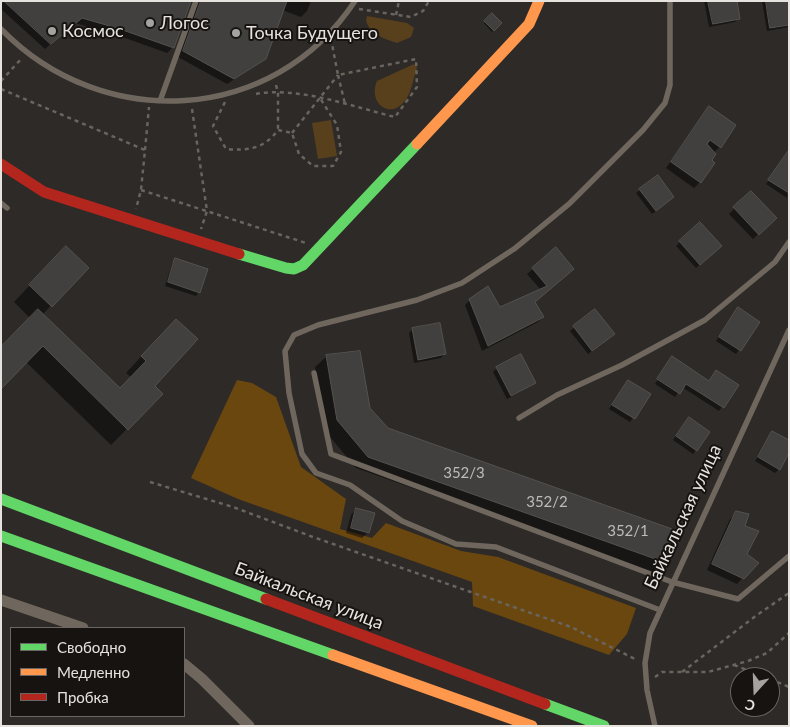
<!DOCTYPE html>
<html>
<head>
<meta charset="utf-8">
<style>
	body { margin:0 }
	#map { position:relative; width:790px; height:727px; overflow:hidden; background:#2d2a27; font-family:Lato,sans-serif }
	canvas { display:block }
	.frame { position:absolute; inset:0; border:2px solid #e6e3df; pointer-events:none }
	.legend { position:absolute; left:10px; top:627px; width:175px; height:90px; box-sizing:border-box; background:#161311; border:1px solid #696663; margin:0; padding:6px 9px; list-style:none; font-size:15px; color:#e6e3df }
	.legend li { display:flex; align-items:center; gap:10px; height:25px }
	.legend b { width:25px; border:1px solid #696663 }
	.north { position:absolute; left:730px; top:667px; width:50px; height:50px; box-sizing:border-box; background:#161311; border:1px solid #696663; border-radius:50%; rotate:200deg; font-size:14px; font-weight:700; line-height:20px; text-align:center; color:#e6e3df }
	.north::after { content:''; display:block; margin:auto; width:18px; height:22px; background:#a5a29f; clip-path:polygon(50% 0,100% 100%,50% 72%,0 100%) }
</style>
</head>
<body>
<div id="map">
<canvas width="790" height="727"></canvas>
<div class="frame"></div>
<ul class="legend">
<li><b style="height:6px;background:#63d668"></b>Свободно</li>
<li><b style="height:6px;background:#ff974d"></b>Медленно</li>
<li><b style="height:6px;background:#b3261e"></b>Пробка</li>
</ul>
<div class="north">С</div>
</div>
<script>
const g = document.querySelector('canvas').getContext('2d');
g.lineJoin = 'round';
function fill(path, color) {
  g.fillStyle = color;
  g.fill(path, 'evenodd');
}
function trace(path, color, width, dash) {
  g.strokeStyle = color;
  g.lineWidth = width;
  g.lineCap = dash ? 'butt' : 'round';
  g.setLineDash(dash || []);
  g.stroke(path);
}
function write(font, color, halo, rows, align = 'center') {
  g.font = font + ' Lato,sans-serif';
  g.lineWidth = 4;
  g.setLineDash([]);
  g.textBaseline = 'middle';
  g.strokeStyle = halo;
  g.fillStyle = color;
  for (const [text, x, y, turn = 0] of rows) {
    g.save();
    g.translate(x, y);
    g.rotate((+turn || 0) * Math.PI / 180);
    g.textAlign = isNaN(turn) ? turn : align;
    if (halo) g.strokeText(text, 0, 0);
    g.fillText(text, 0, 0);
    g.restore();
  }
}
const green = new Path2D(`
	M367,16L407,23L414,28L411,37L397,43C385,39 369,34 366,20Z
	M414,64L417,68C413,79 411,97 402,104C388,118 368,102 377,81Z
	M331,120L337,156L318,159L312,123Z`);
const forest = new Path2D(`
	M237,380L252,383L276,397L301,467L346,499L340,529L372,538L386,523L461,551L498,557L636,608L627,634L609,655L473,606L472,582L238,499L191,478Z`);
const shadow = new Path2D(`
	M3,1H311L307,11L301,17L282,10L265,58L258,64L227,84L178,57L194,4L191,2L173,47L167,53L114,34L75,23L45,49L1,9Z
	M704,1H736L739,18L735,22L709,27Z
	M762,1H789V27L767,31Z
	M492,15L500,23L492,32L484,23Z
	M704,114L720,147L713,153L700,182L694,188L666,168Z
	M787,155L789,156L787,198L766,184Z
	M640,190L669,201L652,214L636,193Z
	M751,192L775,218L753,239L729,214Z
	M680,242L716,250L696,268L676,246Z
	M556,249L573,269L534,302L543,317L538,322L482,351L465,305L470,300L499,309L541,290L527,274Z
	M176,260L199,292L196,296L165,286L172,264Z
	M50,264L87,268L42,315L120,389L131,377L126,373L160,336L153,386L161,394L111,445L26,362L30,318L14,302Z
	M738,309L758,322L736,354L716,341Z
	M595,310L609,338L588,354L570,331Z
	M412,330L444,354L441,358L414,363L409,333Z
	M327,356L369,408L388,429L663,561L651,573L356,468L326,432L315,367Z
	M671,360L708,382L716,372L737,386L719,411L682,387L675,397L655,384Z
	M497,368L535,382L531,386L507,399L493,372Z
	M628,382L649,395L630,422L609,409Z
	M685,423L696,450L693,454L673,440Z
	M773,433L779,469L775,473L755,461Z
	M356,509L368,532L362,538L346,533L351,515Z
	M736,513L743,527L746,554L757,563L737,584L707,570L730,519Z`);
const building = new Path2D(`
	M4,1H191L174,48L120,29L82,18L51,44Z
	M201,1H287L266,59L234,79L183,51Z
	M708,1H737L740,19L713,24Z
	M766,1H789V25L770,28Z
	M492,13L502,23L494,31L484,21Z
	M709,106L736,125L721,148L710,140L707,144L716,154L712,160L715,163L701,183L671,162Z
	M789,150V193L768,180Z
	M658,175L674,197L656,211L639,189Z
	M751,191L777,218L759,235L733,207Z
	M700,222L722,246L700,265L679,241Z
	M66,246L89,268L52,307L29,285Z
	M556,247L574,269L535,302L544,317L488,346L469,299L488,286L500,307L547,286L532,268Z
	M175,258L208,269L200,293L168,282Z
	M738,307L760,322L741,351L719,337Z
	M38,309L120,388L146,361L141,356L176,319L198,339L155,386L163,394L128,430L43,346L1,389V347Z
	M595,309L615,334L592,351L573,326Z
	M440,323L446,354L418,360L412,328Z
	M360,351L370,408L388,428L675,530L664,562L368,457L337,420L326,355Z
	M521,354L536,383L511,396L496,367Z
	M672,356L709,381L716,370L739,385L724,408L686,384L680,394L657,379Z
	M628,380L651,394L635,419L612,405Z
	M689,417L710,432L697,451L676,436Z
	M772,431L789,440V453L780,470L758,457Z
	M356,508L375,513L369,533L351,528Z
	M736,511L749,514L745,526L759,531L747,554L759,563L744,579L712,564Z`);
const path = new Path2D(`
	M359,9L411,17L423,11L429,1
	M396,15L399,1
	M338,75L345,104
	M1,81L22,58
	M276,85L278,93V130
	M1,89L145,150L141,190L136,209
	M256,94C299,86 353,107 395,117L417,87L416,59L338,75L332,44
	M225,102L213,126L226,149C248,151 264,149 278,130L292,133L299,154L313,166H333L341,152L337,125L320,98
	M192,109L207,211L201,229
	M292,133L338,75
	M145,150L149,107
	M141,190L306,243
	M150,482L233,507L313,537L571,627L637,660
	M734,665L765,677
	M682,672L757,615L789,593
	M655,677L662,672H708L748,661L767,653L789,633
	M770,679L789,687`);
const lane = new Path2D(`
	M1,29C102,133 273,125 355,1
	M160,101L196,1
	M1,203L7,208
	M314,373L331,454L672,582L738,599L789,556
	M519,418L557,395L622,365L705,320L775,262L789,242
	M660,610L496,547L456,544L402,521L350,485L316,473L302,454L289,393L285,351L294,335L318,325L417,300L462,283L514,249L570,203L643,130L665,103L670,85V1
	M655,726L647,690L645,663L650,633L789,330`);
const street = new Path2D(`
	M1,600L83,628
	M184,664L202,679L249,726`);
const fast = new Path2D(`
	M239,254L286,268L294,269L303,265L417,144
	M1,499L266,599
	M1,536L333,655
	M545,704L604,726`);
const slow = new Path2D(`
	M417,144L529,24L539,1
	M333,655L532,726`);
const jam = new Path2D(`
	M1,164L44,192L239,254
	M266,599L545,704`);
const markers = [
	[150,23,5,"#a5a29f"],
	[52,31,5,"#a5a29f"],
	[236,33,5,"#a5a29f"]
];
const numberNames = [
	["352/3",464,473],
	["352/2",547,502],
	["352/1",628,531]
];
const poiNames = [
	["Логос",160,23],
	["Космос",62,31],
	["Точка Будущего",246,33]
];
const streetNames = [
	["Байкальская улица",683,517,-65],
	["Байкальская улица",309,596,21]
];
fill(green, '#59401d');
fill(forest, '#6b4710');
fill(shadow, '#0007');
fill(building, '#42403e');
trace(building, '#54524f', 1);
trace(path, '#69655e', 2.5, [4, 4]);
trace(lane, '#6f675e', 5.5);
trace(street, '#6f675e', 11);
trace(fast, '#63d668', 11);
trace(slow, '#ff974d', 11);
trace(jam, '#b3261e', 11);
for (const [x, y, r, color] of markers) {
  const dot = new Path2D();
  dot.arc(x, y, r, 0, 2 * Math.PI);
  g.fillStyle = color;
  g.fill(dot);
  trace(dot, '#161311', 2);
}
write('15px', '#bdbab7', null, numberNames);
write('18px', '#e6e3df', '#161311', poiNames, 'left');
write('18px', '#e6e3df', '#161311', streetNames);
</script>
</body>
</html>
